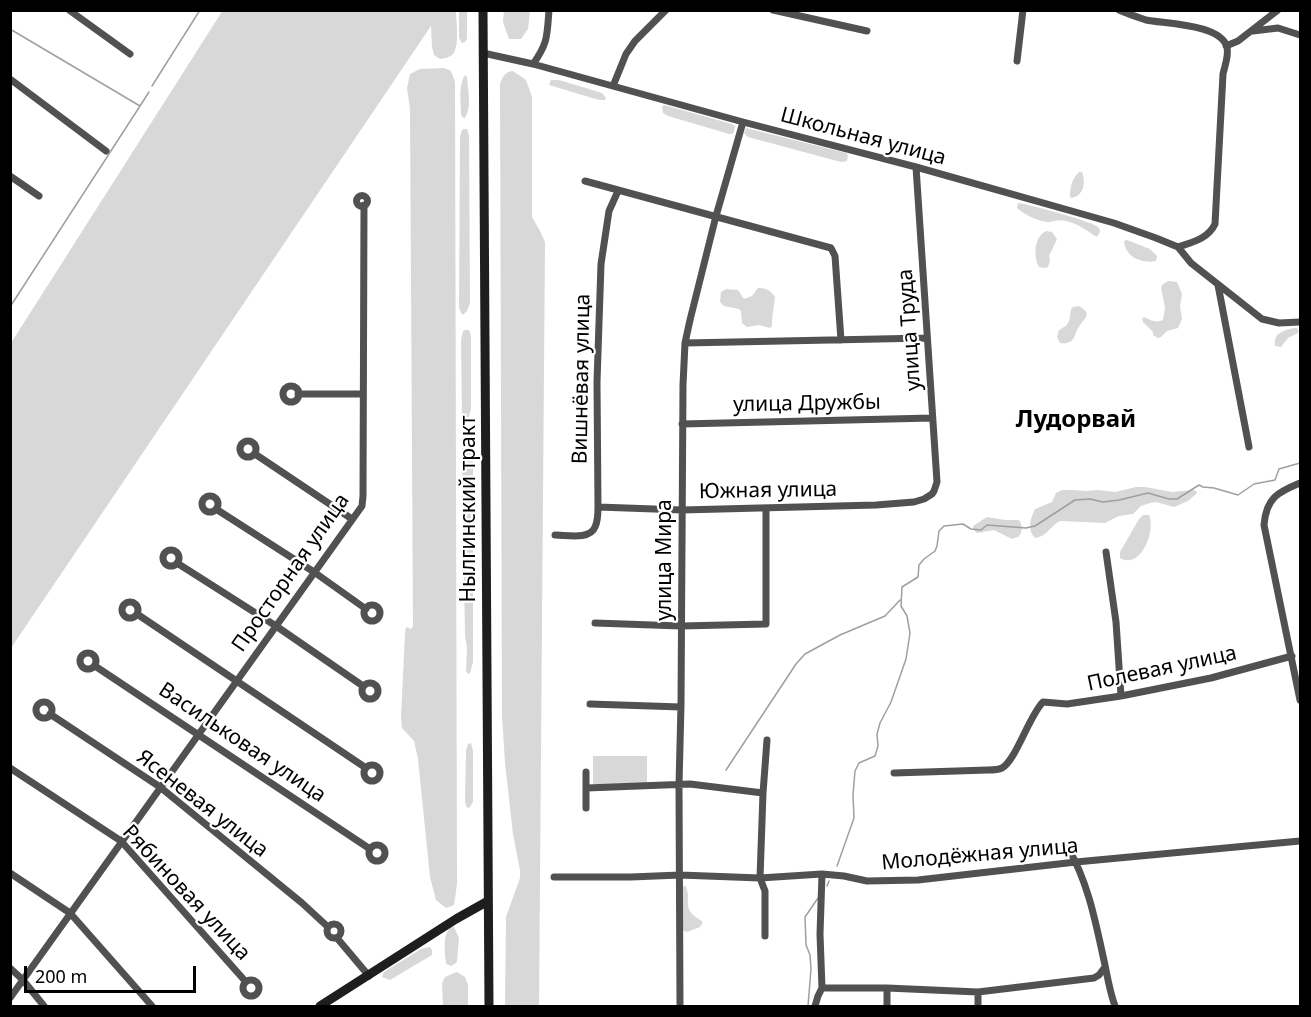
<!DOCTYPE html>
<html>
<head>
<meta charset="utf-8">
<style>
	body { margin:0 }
	#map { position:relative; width:1311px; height:1017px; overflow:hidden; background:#fff; font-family:"Noto Sans",sans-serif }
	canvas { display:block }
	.frame { position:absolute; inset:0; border:12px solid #000; pointer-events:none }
	.scale { position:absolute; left:24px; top:966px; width:172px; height:27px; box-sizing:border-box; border:3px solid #000; border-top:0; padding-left:8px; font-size:18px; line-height:21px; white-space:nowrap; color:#000; -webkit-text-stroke:4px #fff; paint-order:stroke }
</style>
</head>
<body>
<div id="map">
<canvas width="1311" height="1017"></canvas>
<div class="frame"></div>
<div class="scale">200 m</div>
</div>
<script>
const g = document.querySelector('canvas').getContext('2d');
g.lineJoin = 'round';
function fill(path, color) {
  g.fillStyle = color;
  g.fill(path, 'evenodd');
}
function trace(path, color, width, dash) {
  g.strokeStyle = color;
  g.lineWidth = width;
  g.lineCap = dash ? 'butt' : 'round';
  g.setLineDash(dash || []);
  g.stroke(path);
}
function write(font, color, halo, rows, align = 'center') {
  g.font = font + ' "Noto Sans",sans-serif';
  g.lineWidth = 4.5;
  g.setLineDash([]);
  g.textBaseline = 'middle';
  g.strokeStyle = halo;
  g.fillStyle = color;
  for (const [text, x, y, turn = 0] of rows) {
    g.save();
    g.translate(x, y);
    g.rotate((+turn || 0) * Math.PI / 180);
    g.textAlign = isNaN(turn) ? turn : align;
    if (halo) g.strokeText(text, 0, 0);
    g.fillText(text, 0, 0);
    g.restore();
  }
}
const green = new Path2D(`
	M223,10L456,11C456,21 460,45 453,54C449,58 445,58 440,59L434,55L432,47L431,26L11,648V343Z
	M459,11H467V39L465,42L462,43L459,38Z
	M504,11H530L528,29L521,39H509L503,22Z
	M444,68L451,71L455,82L457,884L454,905L446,908L436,900L430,877L418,759L414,741L402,728L401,717L405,634L406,627L411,629L413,626L410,109L407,88L410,74L420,69Z
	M513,71L526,80L532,97V217L541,233L545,242L539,1006H505L506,917L520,878V870L513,834L505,763L502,715L500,84C503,77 504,72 513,71Z
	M465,75L467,77C468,90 472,107 465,118L462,117L461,114C461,102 458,86 465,75Z
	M551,80H559L599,92L602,93L606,98L605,100H599L549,85Z
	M664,105L732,124L735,126L734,132L732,134H729L668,116L663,113L662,107Z
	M746,128L846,153L848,155L847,161L841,162L748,137L744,133Z
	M464,129H467L469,135L470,303L467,311L463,315L461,313L459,307L460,136L462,130Z
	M1079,172H1082C1086,183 1084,195 1072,198L1070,197C1070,187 1072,179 1079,172Z
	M1018,203C1028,204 1096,222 1099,228C1101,233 1099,233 1097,237C1087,231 1077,223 1066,221C1060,219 1054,222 1047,222C1038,221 1023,214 1017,208Z
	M1046,231L1052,232L1057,239L1049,256L1050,261L1048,267L1045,268L1039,267C1033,256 1034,237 1046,231Z
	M1127,240L1150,249L1157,256L1156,261C1142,264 1125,257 1124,241Z
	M1168,281L1177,282L1182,294L1180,306L1182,319L1178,328L1167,331L1161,337L1158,338L1153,335V332L1143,322L1142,319L1144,317C1150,320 1156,323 1163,320L1165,307L1161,288L1162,285Z
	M758,288C767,288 770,290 775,297C774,307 772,315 772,326L770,328L759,325L747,327L742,323L741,311L739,309L724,306L720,302L721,292L726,289L738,290L744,299L752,296Z
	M1079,306C1092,314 1086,317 1080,325C1073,335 1076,345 1060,343L1057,337L1059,330C1071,324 1069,321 1071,309L1073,307Z
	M1294,328H1297L1299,331L1298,333L1288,338L1281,347L1275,346C1273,333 1284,330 1294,328Z
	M466,330H469L471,336V408L468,421L463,423L462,420L461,340L463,331Z
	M467,429L469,430L473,446V662L470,673L468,674L466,671L467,648L465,635L462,453L463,435Z
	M1136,487H1145L1172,492L1193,490L1196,491L1197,493L1188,501L1174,507L1156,502L1150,503L1141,506L1133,514L1119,516L1105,523L1060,521C1049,527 1048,536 1035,538C1027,530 1030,519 1035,509L1052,502L1056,493L1062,490H1074L1086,491L1099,490L1115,492Z
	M1143,515H1149C1156,531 1141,570 1120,558V552L1139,519Z
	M987,517L1005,520H1018L1020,521L1022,527L1021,533L1018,537L1012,539L994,530L977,533L973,529V526Z
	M471,743L473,751V802L470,807L468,808L466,806L465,800L466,750L468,744Z
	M593,756H647V785H593Z
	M685,885C694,902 678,907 702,921V924L700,927L687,932L684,931L682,927L683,887Z
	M451,927H454L459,938L457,961L456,963L451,966L446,964C445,952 442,935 451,927Z
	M430,947L432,950V955L390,980L382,977L384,972L421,949Z
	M457,972L465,977L468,985V1006H443L442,983L445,977Z`);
const stream = new Path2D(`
	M10,29L140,106L10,307
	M152,86L200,10
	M140,106L149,92
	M726,770L796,664L805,654L840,635L885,616L900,600
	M837,866L854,818L853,795L855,771L859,763L875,756L878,746L877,734L880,723L891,702L906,659L910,633L907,616L901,606L902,587L918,577L919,565L924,559L935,551L937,546L939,531L944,526L963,524L971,529L981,530L987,525L1026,528L1035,526L1075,500L1090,499L1103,502L1119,500L1148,493L1169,499H1177L1199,485L1203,487L1214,488L1238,495L1254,484L1275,480L1279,469L1300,463
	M827,886L829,881
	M808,1006L811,969L810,955L806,945L805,917L818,898`);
const street = new Path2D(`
	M69,10L130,54
	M773,10L867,31
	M1119,10C1128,14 1137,17 1146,20C1166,24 1220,24 1227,47C1229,56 1225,65 1223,74L1215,224C1208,239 1192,242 1178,247
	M1253,31L1278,28L1300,35
	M1226,46L1238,41L1278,10
	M483,53L533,64L743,122L916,167L1114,223L1156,238L1178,247L1191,263L1262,319L1279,323L1300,322
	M1017,61L1023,10
	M533,64C548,43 547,36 549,10
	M10,79L106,151
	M613,86L626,54L635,41L666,10
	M10,176L39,196
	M585,181L831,248L835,256L841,340
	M356.5 201a5.5 5.5 0 1 1 11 0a5.5 5.5 0 1 1-11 0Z
	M1218,285L1249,447
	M685,343L927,338
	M283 394a8 8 0 1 1 16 0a8 8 0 1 1-16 0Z
	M298,394H363
	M682,424L932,418
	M240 449a8 8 0 1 1 16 0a8 8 0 1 1-16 0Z
	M255,454L352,519
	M1300,483C1278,492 1266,498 1264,525L1300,700
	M202 504a8 8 0 1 1 16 0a8 8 0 1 1-16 0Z
	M598,507L682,510L876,505L914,502L924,499L932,494L934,491L937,482L916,167
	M216,509L314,572L366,609
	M555,535C567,535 590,540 595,527C598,521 598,514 598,507L597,382L601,264L609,211L618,191
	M163 558a8 8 0 1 1 16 0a8 8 0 1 1-16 0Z
	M1106,552L1116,622L1121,696
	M177,563L276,626L363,686
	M122 610a8 8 0 1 1 16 0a8 8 0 1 1-16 0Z
	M364 613a8 8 0 1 1 16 0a8 8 0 1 1-16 0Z
	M137,614L366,768
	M595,623L681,626L766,624V509
	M80 661a8 8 0 1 1 16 0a8 8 0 1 1-16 0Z
	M95,666L370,849
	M362 691a8 8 0 1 1 16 0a8 8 0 1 1-16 0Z
	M36 710a8 8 0 1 1 16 0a8 8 0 1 1-16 0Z
	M590,704L681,707
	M50,714L160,787L302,903L328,927
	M364 773a8 8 0 1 1 16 0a8 8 0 1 1-16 0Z
	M10,768L121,841L246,982
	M894,773L988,770C993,770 998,770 1002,768C1016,760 1029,716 1043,702L1067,704L1121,696L1211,678L1292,656
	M587,788L690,784L763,793
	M586,808V772
	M369 853a8 8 0 1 1 16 0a8 8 0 1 1-16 0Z
	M1068,848C1087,880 1095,919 1103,956C1107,973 1109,990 1115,1006
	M10,873L70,913L152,1006
	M554,877H631L680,875L760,878L822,874L844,876L867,881L918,880L1076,862L1300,841
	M327 931a7 7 0 1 1 14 0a7 7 0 1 1-14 0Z
	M765,936V891L760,878L763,793L767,740
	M337,938L369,976
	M10,968L23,980L44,1006
	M243 988a8 8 0 1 1 16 0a8 8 0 1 1-16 0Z
	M822,988H887L978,992L1094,978L1099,975L1105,967
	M10,998L362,506L363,496L364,205
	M680,1006L679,785L681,705L683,385L685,343L690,320L716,216L743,122
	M815,1006L818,996L822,988L820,934L822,874
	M887,1006V988
	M978,1006V992`);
const secondary = new Path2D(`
	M483,10L489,1006
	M320,1006L456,919L488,901`);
const streetNames = [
	["Школьная улица",863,137,15],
	["улица Труда",910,330,-94],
	["Вишнёвая улица",582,379,-89],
	["улица Дружбы",807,404,-1],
	["Южная улица",768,491,-1],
	["Нылгинский тракт",469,509,-90],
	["улица Мира",665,560,-90],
	["Просторная улица",291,573,-55],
	["Полевая улица",1162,669,-12],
	["Васильковая улица",242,743,34],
	["Ясеневая улица",202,804,38],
	["Молодёжная улица",980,855,-5],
	["Рябиновая улица",186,893,47]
];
const quarterNames = [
	["Лудорвай",1076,420]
];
fill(green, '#d8d8d8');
trace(stream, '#9f9f9f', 1.5);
trace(street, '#515151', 7);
trace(secondary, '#1e1e1e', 9);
write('21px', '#000', '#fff', streetNames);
write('bold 24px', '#000', '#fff', quarterNames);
</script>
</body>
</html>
